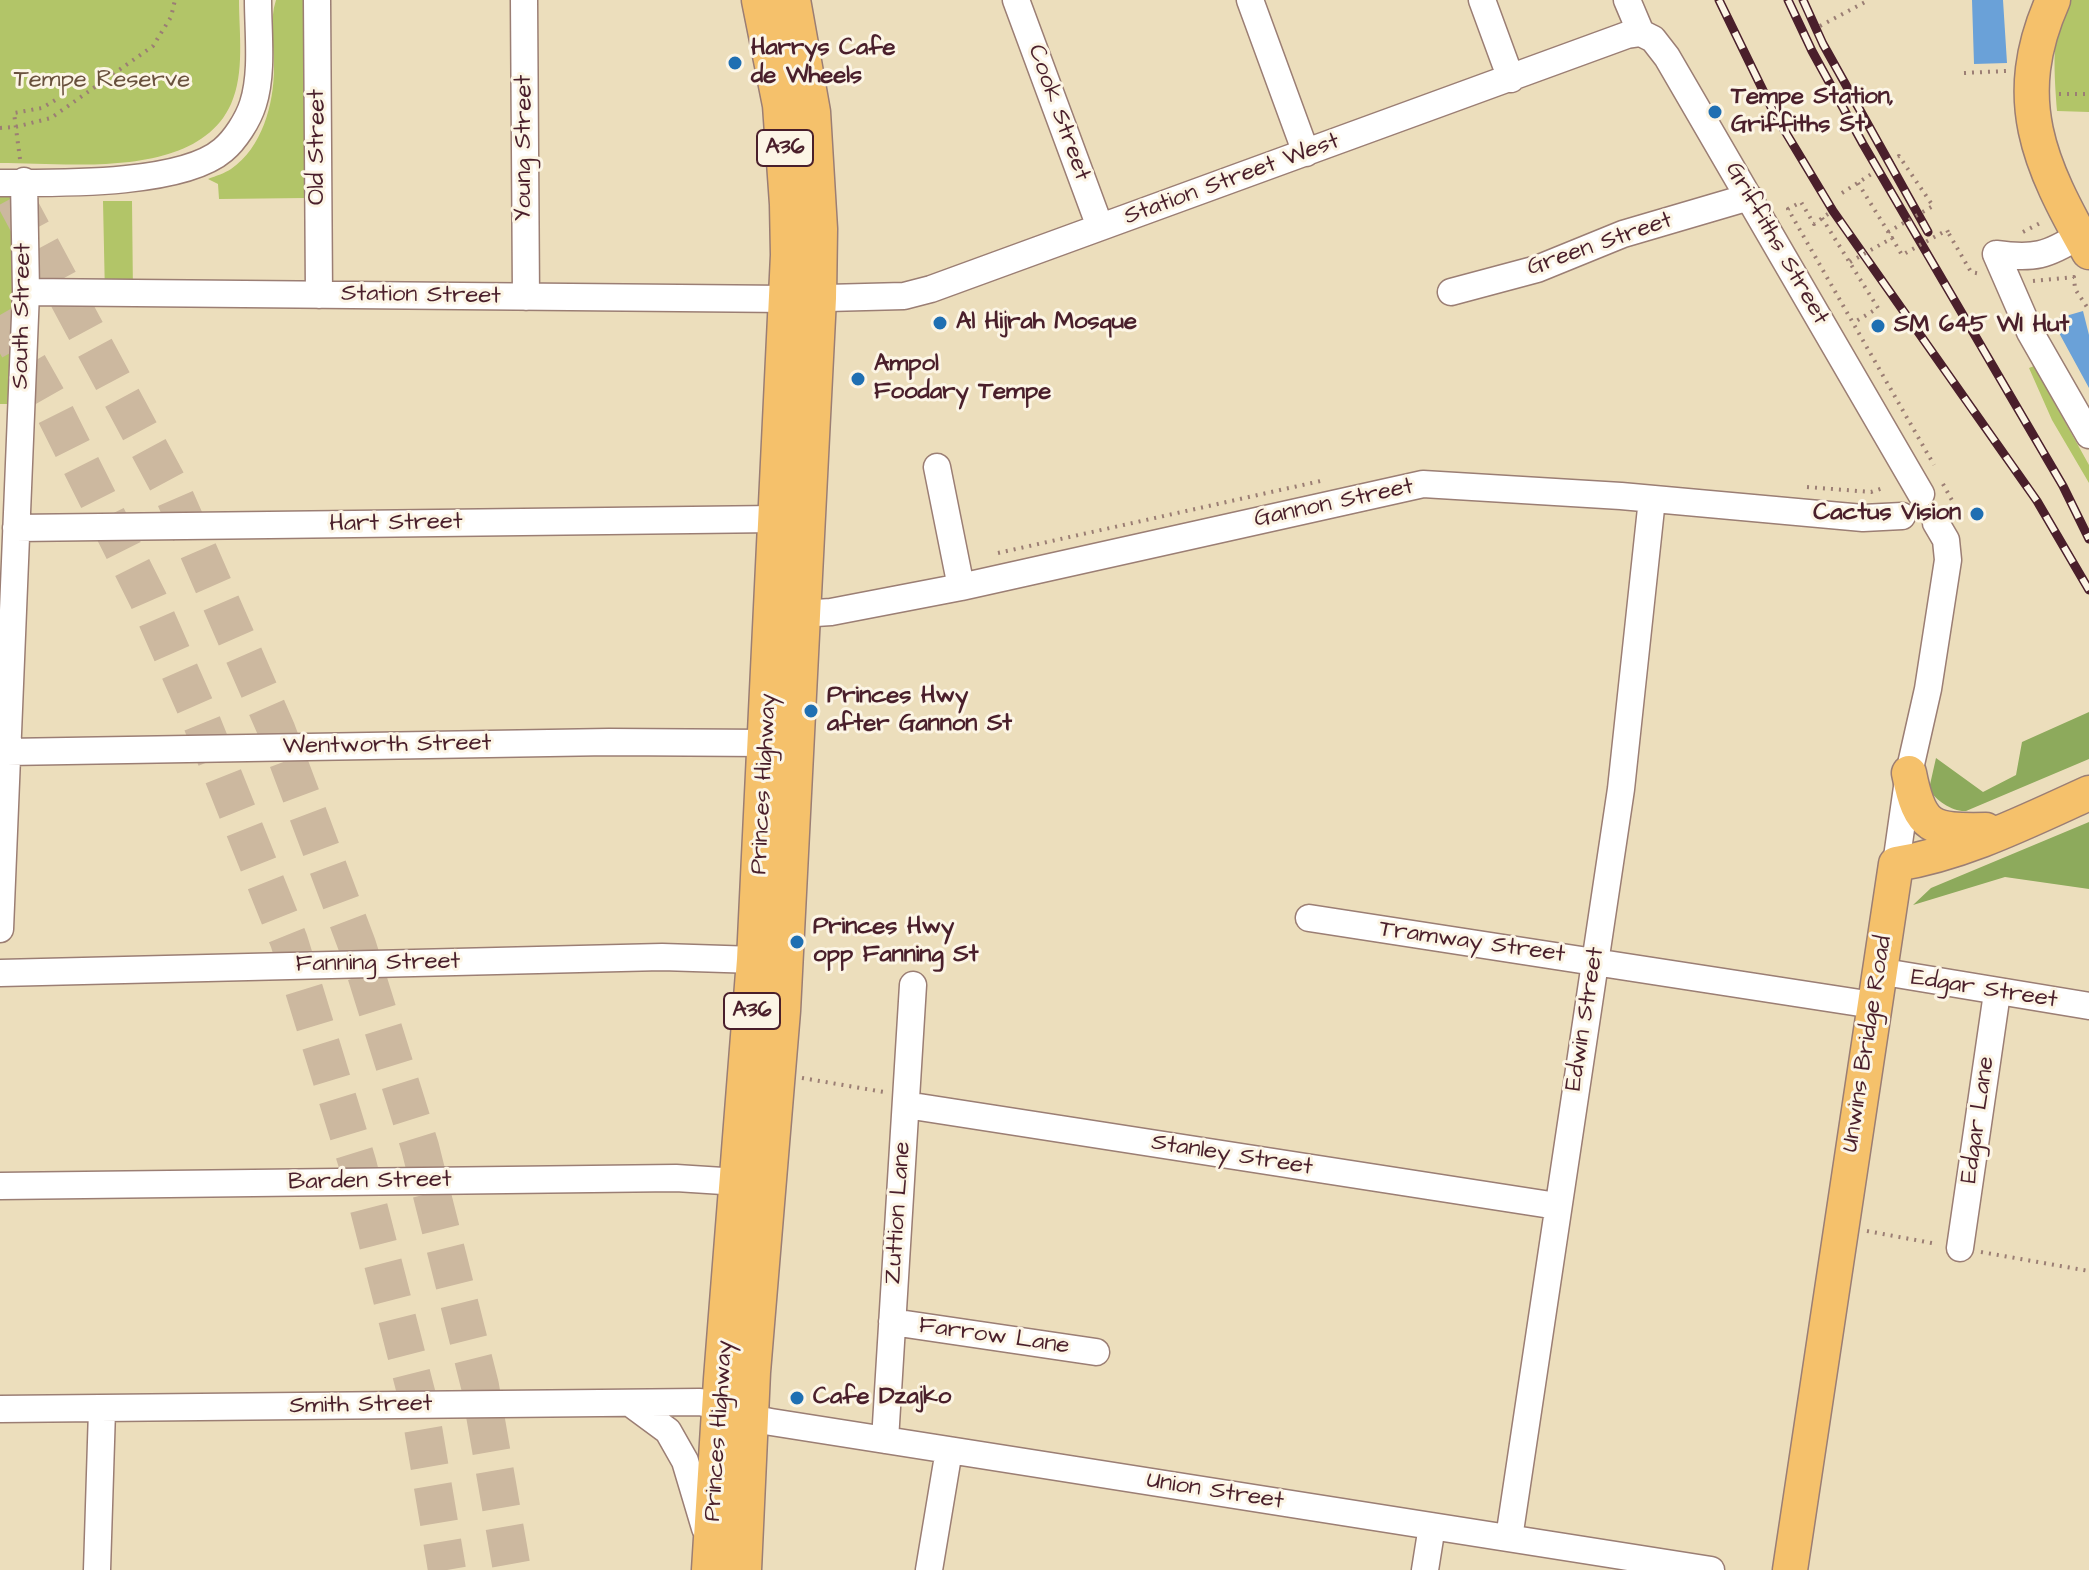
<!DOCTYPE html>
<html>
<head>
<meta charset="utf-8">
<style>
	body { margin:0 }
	canvas { display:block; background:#ecdebc }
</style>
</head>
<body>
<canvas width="2089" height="1570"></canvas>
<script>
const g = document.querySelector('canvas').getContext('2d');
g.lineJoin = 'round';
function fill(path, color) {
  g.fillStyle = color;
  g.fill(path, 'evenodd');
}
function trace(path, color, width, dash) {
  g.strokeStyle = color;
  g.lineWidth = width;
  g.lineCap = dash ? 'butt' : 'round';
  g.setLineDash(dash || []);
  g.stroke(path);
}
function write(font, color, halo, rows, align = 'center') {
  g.font = font + ' "Architects Daughter",sans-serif';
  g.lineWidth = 6;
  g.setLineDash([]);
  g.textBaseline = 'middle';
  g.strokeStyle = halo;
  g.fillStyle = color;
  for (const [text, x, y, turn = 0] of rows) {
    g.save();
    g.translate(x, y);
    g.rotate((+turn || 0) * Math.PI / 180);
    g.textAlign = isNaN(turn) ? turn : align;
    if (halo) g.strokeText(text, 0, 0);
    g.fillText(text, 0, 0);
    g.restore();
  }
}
const green = new Path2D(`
	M0,0H239C239,33 245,73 231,104C197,180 69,163 0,163Z
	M276,0H305L306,198L219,199L218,184L208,179C216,176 225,173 231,169C262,148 274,104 274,68C274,46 269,21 276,0Z
	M2069,0H2089V112L2057,111C2055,82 2049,21 2069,0Z
	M0,192L20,199L8,404H0Z
	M103,201H132L133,295L105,296Z
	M2034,366L2089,465V483L2052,420L2029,368Z`);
const forest = new Path2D(`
	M2089,712V759L1966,811C1953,812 1936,801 1929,789L1936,758L1983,792L2016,775L2022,742Z
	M2089,822V889L2005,877L1913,905L1931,888Z`);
const water = new Path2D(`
	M1972,0H2003L2007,63L1974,64Z
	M2083,311L2089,335V388L2052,320Z`);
const highwayTunnel = new Path2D(`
	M14,197L173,493L276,729L357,945L420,1147L480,1386L512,1570
	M0,315L49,401L148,599L198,713L289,941L357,1162L419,1404L447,1570`);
const path = new Path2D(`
	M1820,26L1869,0
	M1964,73L2006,71
	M2059,94H2089
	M0,128L15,127L51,118L153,46L171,17L175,0
	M20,159L14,113L42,108L57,99
	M1891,161L1899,156L1931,203
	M1858,183L1892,238
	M1842,193L1873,173
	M1828,214L1814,224L1801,202L1788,209L1934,465
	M1822,218L1878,308L1853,323
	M2023,232L2044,221
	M1949,234L1971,272L1981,274
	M2033,281L2074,277L2075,289L2089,310
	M1943,484L1960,515
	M1807,487L1871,492L1883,488
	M998,553L1325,480
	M802,1078L884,1092
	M1867,1231L1937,1244
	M1981,1252L2089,1271`);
const minor = new Path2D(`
	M317,0L319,295
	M524,0L526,297
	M1016,0L1100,227
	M1250,0L1306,153
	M1482,0L1511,79
	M1627,0L1641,33L1653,39L1667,57L1921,494
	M0,183C54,183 181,186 223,150C235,140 248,120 253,104C263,73 258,33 258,0
	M1996,254L2030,332L2089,435
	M1996,254C2034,259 2047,256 2080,235
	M26,292L788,299L904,296L931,289L1627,35L1641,33
	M1451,292L1537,269L1623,234L1749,197
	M937,467L961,587
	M16,528L776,519
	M785,615L831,612L961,587L1423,484L1621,496L1863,518L1902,516
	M7,752L609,742L767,743
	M1896,864L1909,773L1928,689L1948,560L1946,540L1936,523
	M1309,918L1873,1005
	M0,929L26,292L24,181
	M1878,971L2089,1006
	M0,973L662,957L756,960
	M906,1105L1557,1206
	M0,1186L676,1178L739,1182
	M1960,1248L1997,993
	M892,1322L1096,1352
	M630,1403L668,1431L685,1461L705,1528
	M0,1409L700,1402C724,1407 746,1418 771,1422L1711,1570
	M885,1440L913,985
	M1509,1538L1621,789L1652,499
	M97,1570L102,1410
	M929,1570L949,1450
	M1425,1570L1432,1526`);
const major = new Path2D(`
	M2053,0C2009,99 2039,164 2089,252
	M1909,773C1920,829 1931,831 1986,830
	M1790,1570L1896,864C1964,853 2027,821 2089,793`);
const highway = new Path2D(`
	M711,1570L723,1379L756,960L790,255L789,204L782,105L761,0
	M742,1570L751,1372L781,1011L817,298L818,229L811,112L791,0`);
const rail = new Path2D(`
	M1719,0L1774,113L1833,211L2037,501L2089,590
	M1788,0L1812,51L1863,144L2063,486L2089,539
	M1803,0L1823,44L1928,232`);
const pathBridge = new Path2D(`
	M1888,232L1933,206L1931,203
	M1850,262L1892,238L1902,255L1947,230L1949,234`);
const markers = [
	[735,63,8,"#1f6fb2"],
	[1715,112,8,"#1f6fb2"],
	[940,323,8,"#1f6fb2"],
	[1878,326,8,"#1f6fb2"],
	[858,379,8,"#1f6fb2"],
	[1977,514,8,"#1f6fb2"],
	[811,711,8,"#1f6fb2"],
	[797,942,8,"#1f6fb2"],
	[797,1398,8,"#1f6fb2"]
];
const shields = [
	[785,148,56],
	[752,1011,56]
];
const shieldNames = [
	["A36",785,148],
	["A36",752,1011]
];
const poiNames = [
	["Harrys Cafe",751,49],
	["de Wheels",751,77],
	["Tempe Station,",1731,98],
	["Griffiths St",1731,126],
	["Al Hijrah Mosque",956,323],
	["SM 645 WI Hut",1894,326],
	["Ampol",874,365],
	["Foodary Tempe",874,393],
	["Cactus Vision",1961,514,"right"],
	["Princes Hwy",827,697],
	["after Gannon St",827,725],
	["Princes Hwy",813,928],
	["opp Fanning St",813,956],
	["Cafe Dzajko",813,1398]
];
const parkNames = [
	["Tempe Reserve",102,81]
];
const streetNames = [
	["Cook Street",1058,113,70],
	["Old Street",318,147,-90],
	["Young Street",525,148,-90],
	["Station Street West",1232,180,-20],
	["Griffiths Street",1776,244,60],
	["Green Street",1600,245,-19],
	["Station Street",421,296,1],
	["South Street",23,316,-89],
	["Gannon Street",1334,504,-12],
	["Hart Street",396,524,-1],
	["Wentworth Street",387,746,-1],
	["Princes Highway",765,784,-87],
	["Tramway Street",1472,943,8],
	["Fanning Street",378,964,-1],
	["Edgar Street",1984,990,9],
	["Edwin Street",1586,1019,-81],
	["Unwins Bridge Road",1868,1044,-81],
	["Edgar Lane",1979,1120,-82],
	["Stanley Street",1232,1156,9],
	["Barden Street",370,1182,-1],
	["Zuttion Lane",899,1213,-86],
	["Farrow Lane",994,1337,8],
	["Smith Street",361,1406,-1],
	["Princes Highway",720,1431,-86],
	["Union Street",1215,1492,9]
];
fill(green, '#b2c568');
fill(forest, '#8daa5c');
fill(water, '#6aa1d8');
trace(highwayTunnel, '#ccb89f', 38, [38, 19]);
trace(minor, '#9b7e74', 29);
trace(major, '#9b7e74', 37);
trace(highway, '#9b7e74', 41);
trace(path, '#9b7e74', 4, [2, 6]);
trace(minor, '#fff', 26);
trace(major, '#f5c16b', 34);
trace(highway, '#f5c16b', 38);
trace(rail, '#4a1f2b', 9);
trace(rail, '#fcf5e5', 6, [18]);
trace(pathBridge, '#9b7e74', 4, [2, 6]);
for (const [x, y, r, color] of markers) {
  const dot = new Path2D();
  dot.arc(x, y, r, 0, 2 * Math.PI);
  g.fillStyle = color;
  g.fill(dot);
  trace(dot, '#fcf5e5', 3);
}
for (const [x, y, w] of shields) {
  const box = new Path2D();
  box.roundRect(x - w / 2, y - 18, w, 36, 6);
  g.fillStyle = '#fcf5e5';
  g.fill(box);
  trace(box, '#4a1f2b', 2);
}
write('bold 22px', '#4a1f2b', null, shieldNames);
write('bold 24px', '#4a1f2b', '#fcf5e5', poiNames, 'left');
write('24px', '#69513d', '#fcf5e5', parkNames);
write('24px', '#4a1f2b', '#fcf5e5', streetNames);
</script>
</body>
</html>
